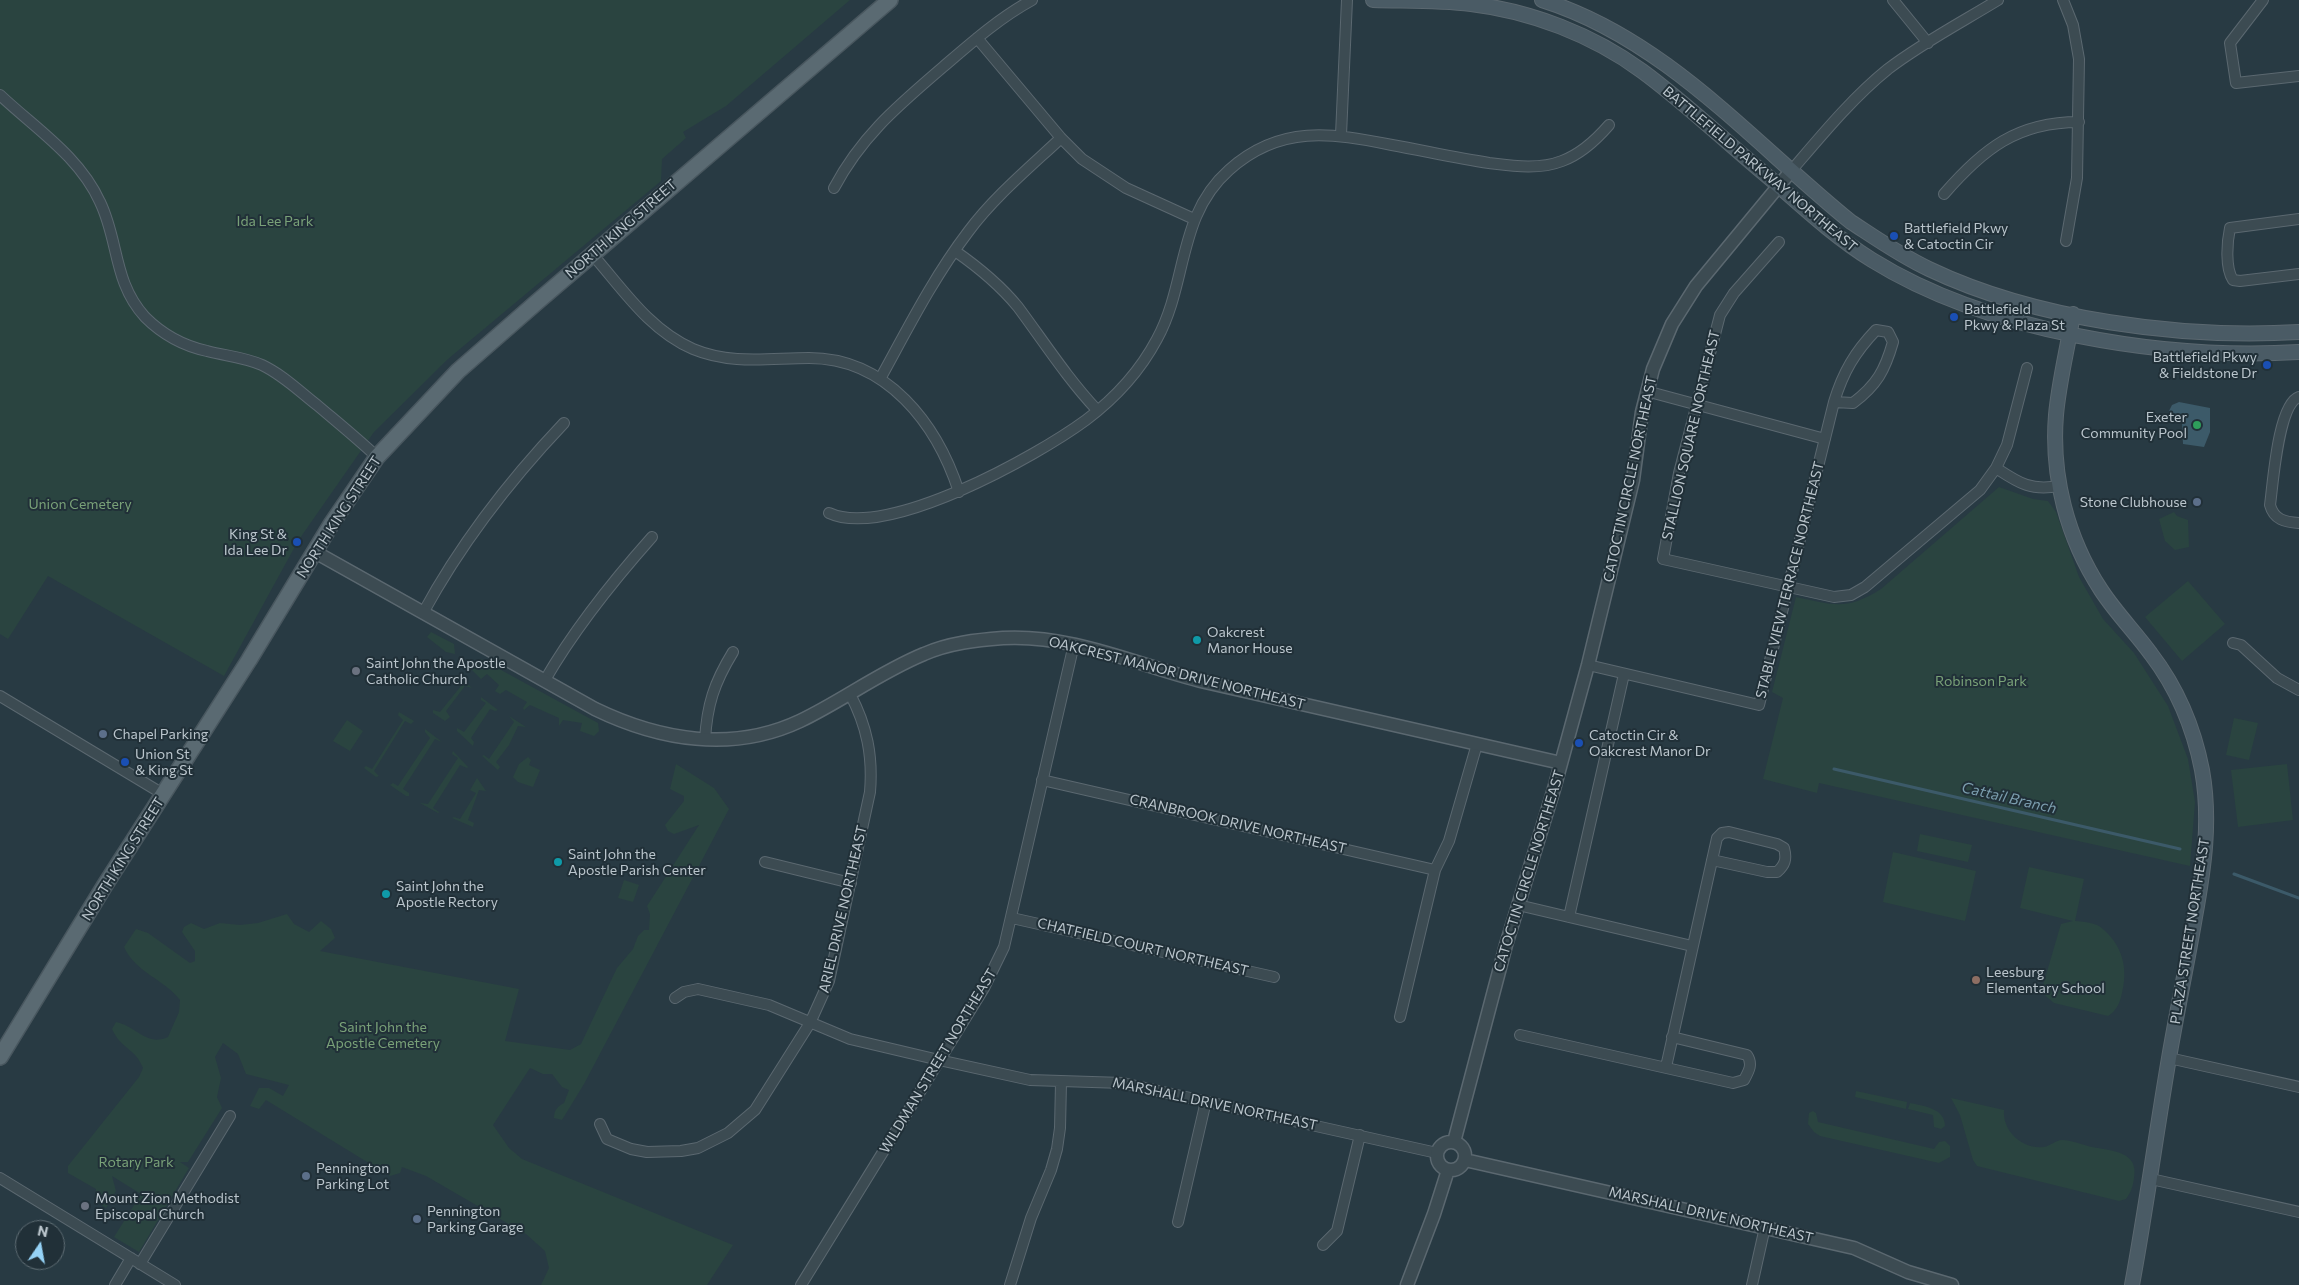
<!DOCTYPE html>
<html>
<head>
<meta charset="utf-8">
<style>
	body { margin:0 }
	#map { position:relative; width:2299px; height:1285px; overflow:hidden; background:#283a43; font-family:Commissioner,sans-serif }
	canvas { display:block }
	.north { position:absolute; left:15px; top:1220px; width:50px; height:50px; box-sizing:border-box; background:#213038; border:1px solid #5e6c73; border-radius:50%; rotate:12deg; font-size:14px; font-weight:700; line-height:20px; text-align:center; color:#bac5cc }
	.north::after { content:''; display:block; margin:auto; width:18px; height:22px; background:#95d2f6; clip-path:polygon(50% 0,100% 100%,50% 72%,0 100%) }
</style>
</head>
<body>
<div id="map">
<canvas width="2299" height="1285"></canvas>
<div class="north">N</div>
</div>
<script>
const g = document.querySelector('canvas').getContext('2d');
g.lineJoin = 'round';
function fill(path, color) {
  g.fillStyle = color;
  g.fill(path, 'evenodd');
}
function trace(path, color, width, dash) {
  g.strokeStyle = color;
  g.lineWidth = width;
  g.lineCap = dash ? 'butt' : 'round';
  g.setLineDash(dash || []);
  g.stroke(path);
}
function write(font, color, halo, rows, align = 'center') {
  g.font = font + ' Commissioner,sans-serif';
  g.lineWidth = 4;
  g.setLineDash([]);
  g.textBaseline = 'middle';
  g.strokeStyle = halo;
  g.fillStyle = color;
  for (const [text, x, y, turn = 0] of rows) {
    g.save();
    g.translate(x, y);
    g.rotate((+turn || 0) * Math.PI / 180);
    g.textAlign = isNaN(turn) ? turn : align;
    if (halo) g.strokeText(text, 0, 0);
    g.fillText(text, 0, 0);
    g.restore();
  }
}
const green = new Path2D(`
	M0,0H850L726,106L683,132L686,138L662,159L661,181L448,359L374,432L298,541L224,676L48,576L8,639L0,634Z
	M1999,487L2033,499L2048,501L2056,512L2079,577L2103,619L2134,653L2168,706L2188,759L2195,802L2190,866L1819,783L1817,793L1763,779L1783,698L1772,692L1796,597C1834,605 1846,611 1881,589Z
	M2174,512L2177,516L2188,520L2189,547L2175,550L2165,541L2159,519Z
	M2188,581L2225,624L2182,661L2145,617Z
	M431,632L454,644L455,654L446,652L427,637Z
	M472,659L474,661L481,659L598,723L599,731L594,736L580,731L582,723L563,720L559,726V718L530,705L524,710L523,708L527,702L506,690L500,694L495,691L499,685L487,674L481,679L470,668L469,663Z
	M459,677L472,688L465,686L446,711L450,717L445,721L433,713V710L440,712L461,686L457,681Z
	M481,697L498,710L495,711L490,709L471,738L474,742L473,746L457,731V728L464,732L486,703L481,700Z
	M399,712L414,721L411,724L405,721L374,771L379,776L376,777L364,768L366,766L372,769L403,720L398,715Z
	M509,716L526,727L518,726L509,745L496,762L500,767L498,770L482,756L484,755L489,759L514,722Z
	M2234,718L2258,723L2249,760L2226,755Z
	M347,720L363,731L350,751L333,741Z
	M425,729L442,742L435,739L403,789L409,793V796H406L390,785L393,783L398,786L430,738L425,732Z
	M453,751L468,767L467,768L460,765L433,808L439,812L438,813L420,803L428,804L456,761L458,758L452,754Z
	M528,757L531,760L529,765L540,770L533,787L518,782L513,777L519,764Z
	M676,764L714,788L729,809L584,1084L562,1120L554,1118C554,1110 558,1106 564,1103L569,1090L562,1087L552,1074H543L530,1068L493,1125L509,1148L522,1159L733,1245L707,1285H541L549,1268L545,1251L526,1234L426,1176L402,1167L400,1173L390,1176L266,1100L259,1109L250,1106L259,1088H269L283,1096L289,1085L246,1074L238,1054L223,1043L215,1057L221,1078L217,1097L222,1108L188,1162H180L189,1168L139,1252L114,1237L141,1194L112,1176L116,1191L106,1208L95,1201L96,1189L68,1173V1166L139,1077L143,1068C136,1049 120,1048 112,1029L116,1022C136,1026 147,1047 168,1037L179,1012L180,1000C164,979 136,973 124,947L136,929L148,933L190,963L195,961V951L182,932L184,927L191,923L204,929L220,923L240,925L258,923L287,914L294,924L309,932L321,921L331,929L335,938L320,951L519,989L505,1041L570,1050L581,1044L617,968L633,949L638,936L644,930H649L650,914L647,906L699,825L674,834L668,831L665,825L684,801V796L670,789Z
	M2287,764L2293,820L2238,827L2231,770Z
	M477,778L486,791L479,790L468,820L474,823L473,827L452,818L454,817L460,819L476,793L470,790Z
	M1920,834L1972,845L1968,862L1917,851Z
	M1893,852L1976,871L1965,921L1883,902Z
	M2029,867L2084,879L2075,921C2085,922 2096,922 2104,930C2125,949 2128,972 2121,997C2119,1005 2115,1012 2108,1016L2054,1003L2041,992L2061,924L2073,921L2020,908Z
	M624,880L639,885L633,902L618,898Z
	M1856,1091L1907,1102L1906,1109L1855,1097Z
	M1951,1098L2004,1110C2002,1131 2023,1150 2044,1147C2050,1146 2056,1140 2062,1140C2071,1140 2083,1145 2092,1147C2112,1151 2139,1151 2134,1178C2133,1187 2131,1192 2126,1199L2119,1201L1977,1166L1973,1160L1960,1115Z
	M1910,1103C1923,1106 1945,1108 1945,1126L1941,1129L1934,1127L1933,1115L1908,1109Z
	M1813,1111L1816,1113L1818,1122L1934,1149L1939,1142L1945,1141L1950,1146V1157L1939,1163L1820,1136L1814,1132L1808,1124L1809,1113Z`);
const water = new Path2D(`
	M2179,402L2210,408V432L2204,447L2183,444L2182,423L2172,421L2168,413L2172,405Z`);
const stream = new Path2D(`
	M1834,769L2180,849
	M2234,874L2299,898`);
const minor = new Path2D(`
	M1893,0L1928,43
	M2063,0L2073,25L2079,59L2077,178L2066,241
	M2263,0L2230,43L2236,83L2299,76
	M977,38L1061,138L1082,159L1126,188L1194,219
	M0,95C36,129 79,156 100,202C119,241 113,282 145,317C162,334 184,346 207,351C226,356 244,357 262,365C283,375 299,391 317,405C337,422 358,439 377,457
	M1341,135L1347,0
	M1791,171C1821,136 1852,98 1888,69C1922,43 1962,22 1998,0
	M834,188C862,135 899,105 943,67C971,43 999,18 1032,0
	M1944,194C1983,149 2017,122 2079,122
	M2299,219L2230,228C2227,242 2225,268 2233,280L2240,281L2299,274
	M1779,242L1734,293L1720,315L1679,473L1663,559L1834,597L1851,595L1865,587L1980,490L1996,468L2007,445L2027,368
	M955,251C978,267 1000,285 1018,307C1044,342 1067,378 1097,410
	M592,254C622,288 649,330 693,349C731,365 770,358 809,358C887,358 937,424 959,492
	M1876,330L1888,332L1893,342C1885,370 1877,385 1853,403L1834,402C1843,372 1855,352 1876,330Z
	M880,379C907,330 933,278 968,232C994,197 1029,168 1061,138
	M1646,391L1825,439
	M2299,397C2278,404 2273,484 2270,505C2274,520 2285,522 2299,523
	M1996,468C2019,483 2030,491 2059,486
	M829,513C887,540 1037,456 1086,420C1114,399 1140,371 1157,339C1188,282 1177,216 1229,170C1280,124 1332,133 1392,145C1425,151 1457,158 1489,163C1513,166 1539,170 1562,161C1581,154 1596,140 1609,125
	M423,613C461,543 509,481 564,423
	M2233,643L2241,645L2277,678L2299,690
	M1588,665L1759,705L1834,402
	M545,680C575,628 612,582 652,537
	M0,696L163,794
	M705,740C707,705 714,683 733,652
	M1042,780L1435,870
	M765,862L851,883
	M1518,905L1692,946
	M1569,917L1624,674
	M1012,918L1274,977
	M675,998L684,992L698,989L769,1005L850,1039L939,1060L1030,1080L1123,1083L1437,1153
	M1400,1017L1435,870L1449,841L1477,744
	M1520,1035L1733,1083L1744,1080C1749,1071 1753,1064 1747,1055L1672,1037
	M2169,1058L2299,1087
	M1666,1067L1717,838L1722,833L1729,832L1777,844L1784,848C1787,859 1785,865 1777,872H1767L1712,860
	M600,1124L607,1139L631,1149L647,1152L681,1151L698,1148L728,1133L755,1110L810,1023L829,981L870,792C873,756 867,726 850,694
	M0,1178L175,1285
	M2151,1179L2299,1212
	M1178,1222L1206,1101
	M1323,1245L1337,1231L1360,1135
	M140,1264L230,1116
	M115,1285L131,1258
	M801,1285L984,988L1004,947L1074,644
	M1010,1285L1031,1218L1051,1170L1057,1149L1060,1128L1061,1083
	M1752,1285L1765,1227`);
const tertiary = new Path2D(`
	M315,552L595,709C659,740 732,753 800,721C842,701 880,672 924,654C949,643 977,640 1003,638C1073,634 1139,666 1205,682C1324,710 1443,736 1561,763
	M1454,1142L1506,945L1554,789L1588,665L1633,480L1642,412L1653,369L1672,324L1696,286L1791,171
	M1437 1156a14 14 0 1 1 28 0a14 14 0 1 1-28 0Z
	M1465,1160L1854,1248L1908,1272L1952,1285
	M1407,1285L1434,1214L1448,1170`);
const secondary = new Path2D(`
	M1373,0C1406,1 1438,0 1471,4C1531,11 1593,35 1642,71C1687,104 1728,144 1772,180C1804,208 1835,237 1872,260C1988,332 2164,360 2299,352
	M1542,0C1666,39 1752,142 1851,222C1877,239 1901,256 1929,269C2036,320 2181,339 2299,332
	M2073,314C2068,347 2059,381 2056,415C2051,476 2067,538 2101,590C2116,613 2135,632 2151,654C2177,688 2194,729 2202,770C2211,820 2204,868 2195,917C2187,964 2177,1011 2169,1058C2156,1134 2146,1209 2132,1285`);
const primary = new Path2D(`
	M0,1057L105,885L249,660L332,523L377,457L458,371L537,302L890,0`);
const markers = [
	[1894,236,5,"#1a4fb4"],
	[1954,317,5,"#1a4fb4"],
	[2267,365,5,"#1a4fb4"],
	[2197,425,5,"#2e9e5b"],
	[2197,502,5,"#5c6f8a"],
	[297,542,5,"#1a4fb4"],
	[1197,640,5,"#0f9aa8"],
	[356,671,5,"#6b7280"],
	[103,734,5,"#5c6f8a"],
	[1579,743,5,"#1a4fb4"],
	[125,762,5,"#1a4fb4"],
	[558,862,5,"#0f9aa8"],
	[386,894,5,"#0f9aa8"],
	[1976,980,5,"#8d6e63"],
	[306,1176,5,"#5c6f8a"],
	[85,1206,5,"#6b7280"],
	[417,1219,5,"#5c6f8a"]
];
const streetNames = [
	["BATTLEFIELD PARKWAY NORTHEAST",1760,169,40],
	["NORTH KING STREET",621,229,-41],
	["STALLION SQUARE NORTHEAST",1691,435,-77],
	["CATOCTIN CIRCLE NORTHEAST",1630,479,-78],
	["NORTH KING STREET",339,517,-57],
	["STABLE VIEW TERRACE NORTHEAST",1790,580,-76],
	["OAKCREST MANOR DRIVE NORTHEAST",1177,673,14],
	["CRANBROOK DRIVE NORTHEAST",1238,824,13],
	["NORTH KING STREET",123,859,-58],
	["CATOCTIN CIRCLE NORTHEAST",1529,871,-73],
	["ARIEL DRIVE NORTHEAST",843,909,-77],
	["PLAZA STREET NORTHEAST",2190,931,-81],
	["CHATFIELD COURT NORTHEAST",1143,947,13],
	["WILDMAN STREET NORTHEAST",938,1061,-59],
	["MARSHALL DRIVE NORTHEAST",1215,1104,12],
	["MARSHALL DRIVE NORTHEAST",1711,1215,13]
];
const parkNames = [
	["Ida Lee Park",275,221],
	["Union Cemetery",80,504],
	["Robinson Park",1981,681],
	["Saint John the",383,1027],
	["Apostle Cemetery",383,1043],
	["Rotary Park",136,1162]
];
const poiNames = [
	["Battlefield Pkwy",1904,228],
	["& Catoctin Cir",1904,244],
	["Battlefield",1964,309],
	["Pkwy & Plaza St",1964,325],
	["Battlefield Pkwy",2257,357,"right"],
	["& Fieldstone Dr",2257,373,"right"],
	["Exeter",2187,417,"right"],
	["Community Pool",2187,433,"right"],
	["Stone Clubhouse",2187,502,"right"],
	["King St &",287,534,"right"],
	["Ida Lee Dr",287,550,"right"],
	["Oakcrest",1207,632],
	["Manor House",1207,648],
	["Saint John the Apostle",366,663],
	["Catholic Church",366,679],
	["Chapel Parking",113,734],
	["Catoctin Cir &",1589,735],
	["Oakcrest Manor Dr",1589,751],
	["Union St",135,754],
	["& King St",135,770],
	["Saint John the",568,854],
	["Apostle Parish Center",568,870],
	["Saint John the",396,886],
	["Apostle Rectory",396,902],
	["Leesburg",1986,972],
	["Elementary School",1986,988],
	["Pennington",316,1168],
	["Parking Lot",316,1184],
	["Mount Zion Methodist",95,1198],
	["Episcopal Church",95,1214],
	["Pennington",427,1211],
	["Parking Garage",427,1227]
];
const waterNames = [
	["Cattail Branch",2009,798,13]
];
fill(green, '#2a4440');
fill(water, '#3c5a69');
trace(stream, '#3c5a69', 3);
trace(minor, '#5b6870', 12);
trace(tertiary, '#5b6870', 15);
trace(secondary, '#5b6870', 16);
trace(primary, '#49575f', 18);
trace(minor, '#3c4b52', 10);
trace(tertiary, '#3c4b52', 12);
trace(secondary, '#4a5b65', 14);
trace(primary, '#5a6a72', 15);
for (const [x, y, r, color] of markers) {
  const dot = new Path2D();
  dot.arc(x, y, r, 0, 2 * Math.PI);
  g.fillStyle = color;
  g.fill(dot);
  trace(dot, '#213038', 2);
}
write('14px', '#bac5cc', '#213038', streetNames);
write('14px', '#79a178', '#213038', parkNames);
write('14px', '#bac5cc', '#213038', poiNames, 'left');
write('italic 15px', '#7b9dae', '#213038', waterNames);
</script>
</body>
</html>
